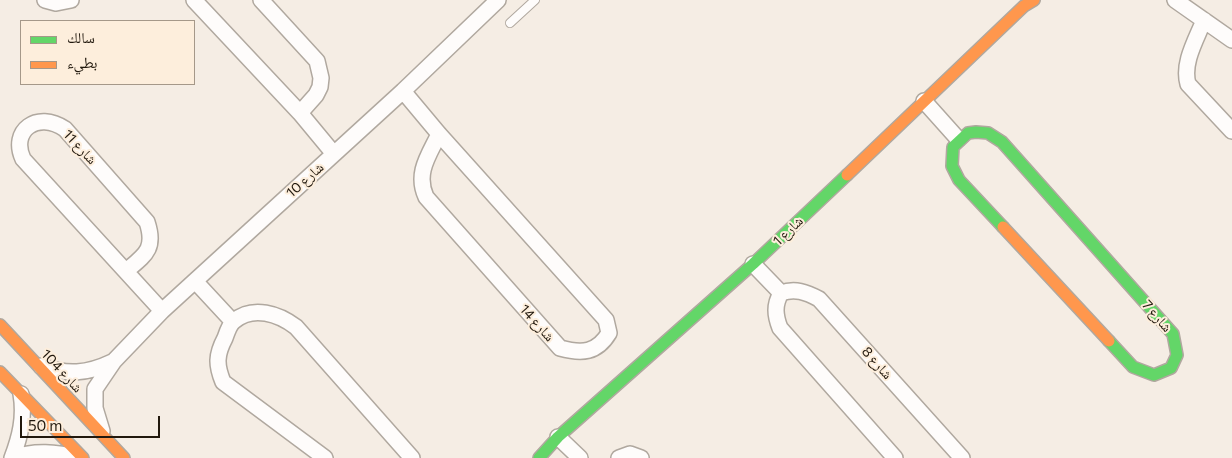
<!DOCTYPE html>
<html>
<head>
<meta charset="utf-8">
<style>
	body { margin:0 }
	#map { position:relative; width:1232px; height:458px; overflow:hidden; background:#f5ede4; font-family:Commissioner,"Noto Naskh Arabic",sans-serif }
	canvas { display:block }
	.legend { position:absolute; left:20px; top:20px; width:175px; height:65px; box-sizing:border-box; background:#fdeedc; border:1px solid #a59889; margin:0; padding:6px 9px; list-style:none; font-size:15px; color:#21180d }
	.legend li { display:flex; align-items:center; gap:10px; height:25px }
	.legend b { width:25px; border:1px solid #a59889 }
	.scale { position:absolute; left:20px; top:416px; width:140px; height:22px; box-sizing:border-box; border:2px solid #21180d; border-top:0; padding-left:6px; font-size:15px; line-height:18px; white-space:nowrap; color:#21180d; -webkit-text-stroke:4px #fdeedc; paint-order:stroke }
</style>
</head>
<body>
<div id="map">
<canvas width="1232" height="458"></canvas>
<ul class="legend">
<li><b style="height:6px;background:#63d668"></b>سالك</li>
<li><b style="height:6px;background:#ff974d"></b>بطيء</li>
</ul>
<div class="scale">50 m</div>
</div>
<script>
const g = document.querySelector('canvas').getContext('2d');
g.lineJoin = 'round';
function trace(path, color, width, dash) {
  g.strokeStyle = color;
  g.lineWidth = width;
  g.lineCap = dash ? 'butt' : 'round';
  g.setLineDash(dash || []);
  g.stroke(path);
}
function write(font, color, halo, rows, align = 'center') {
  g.font = font + ' Commissioner,"Noto Naskh Arabic",sans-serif';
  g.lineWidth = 4;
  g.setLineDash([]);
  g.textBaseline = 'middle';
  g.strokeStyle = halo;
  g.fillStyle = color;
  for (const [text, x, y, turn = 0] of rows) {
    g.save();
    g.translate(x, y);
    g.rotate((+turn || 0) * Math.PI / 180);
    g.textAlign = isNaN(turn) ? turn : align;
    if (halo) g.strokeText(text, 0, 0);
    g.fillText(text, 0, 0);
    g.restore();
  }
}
const lane = new Path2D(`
	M510,23L535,0`);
const street = new Path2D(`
	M45,0L56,3L71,0
	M194,0L300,113L334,154
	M261,0L317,61L321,78L320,87L316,95L300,113
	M1175,0L1232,40
	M1204,20C1196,40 1182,63 1188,84L1232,131
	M403,91L439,134L606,320L609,333C597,353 582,354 560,348L426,197C415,173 429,155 439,134
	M924,101L958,139
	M753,264L781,293
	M126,271C145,255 156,249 147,222L65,129C37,110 10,131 23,159L162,311
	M195,281L233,322
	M41,366C67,375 87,374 112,362
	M102,431L95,408V389L114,361L162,311L403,91L498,0
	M558,437L580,458
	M12,458C35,450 56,452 79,458
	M12,458C20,437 25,417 21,394
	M325,458L223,382C216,365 216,355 225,338C227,332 230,324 234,321C253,305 279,314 296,327L412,458
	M619,458L630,454L641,458
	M895,458L780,328C775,315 774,305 781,293C795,288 806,292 819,299L962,458`);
const fast = new Path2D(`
	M976,132L988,133L1002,142L1173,334L1177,355L1171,368L1154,375L1133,367L1109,341
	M976,132L968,133L953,147L952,166L959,180L1003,227
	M539,458L558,437L753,264L847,175`);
const slow = new Path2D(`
	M847,175L1024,6L1034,0
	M1003,227L1109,341
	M0,325L124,458
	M0,372L83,458`);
const streetNames = [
	["شارع 11",80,147,47],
	["شارع 10",305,180,-42],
	["شارع 1",788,231,-44],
	["شارع 7",1157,316,49],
	["شارع 14",537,323,48],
	["شارع 8",877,363,48],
	["شارع 104",62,371,47]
];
trace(lane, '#b0a89f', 10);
trace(street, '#b0a89f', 18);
trace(fast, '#b0a89f', 14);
trace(slow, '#b0a89f', 14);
trace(lane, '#fefcfb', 8);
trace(street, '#fefcfb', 15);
trace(fast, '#63d668', 11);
trace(slow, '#ff974d', 11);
write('14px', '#21180d', '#fdeedc', streetNames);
</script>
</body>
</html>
